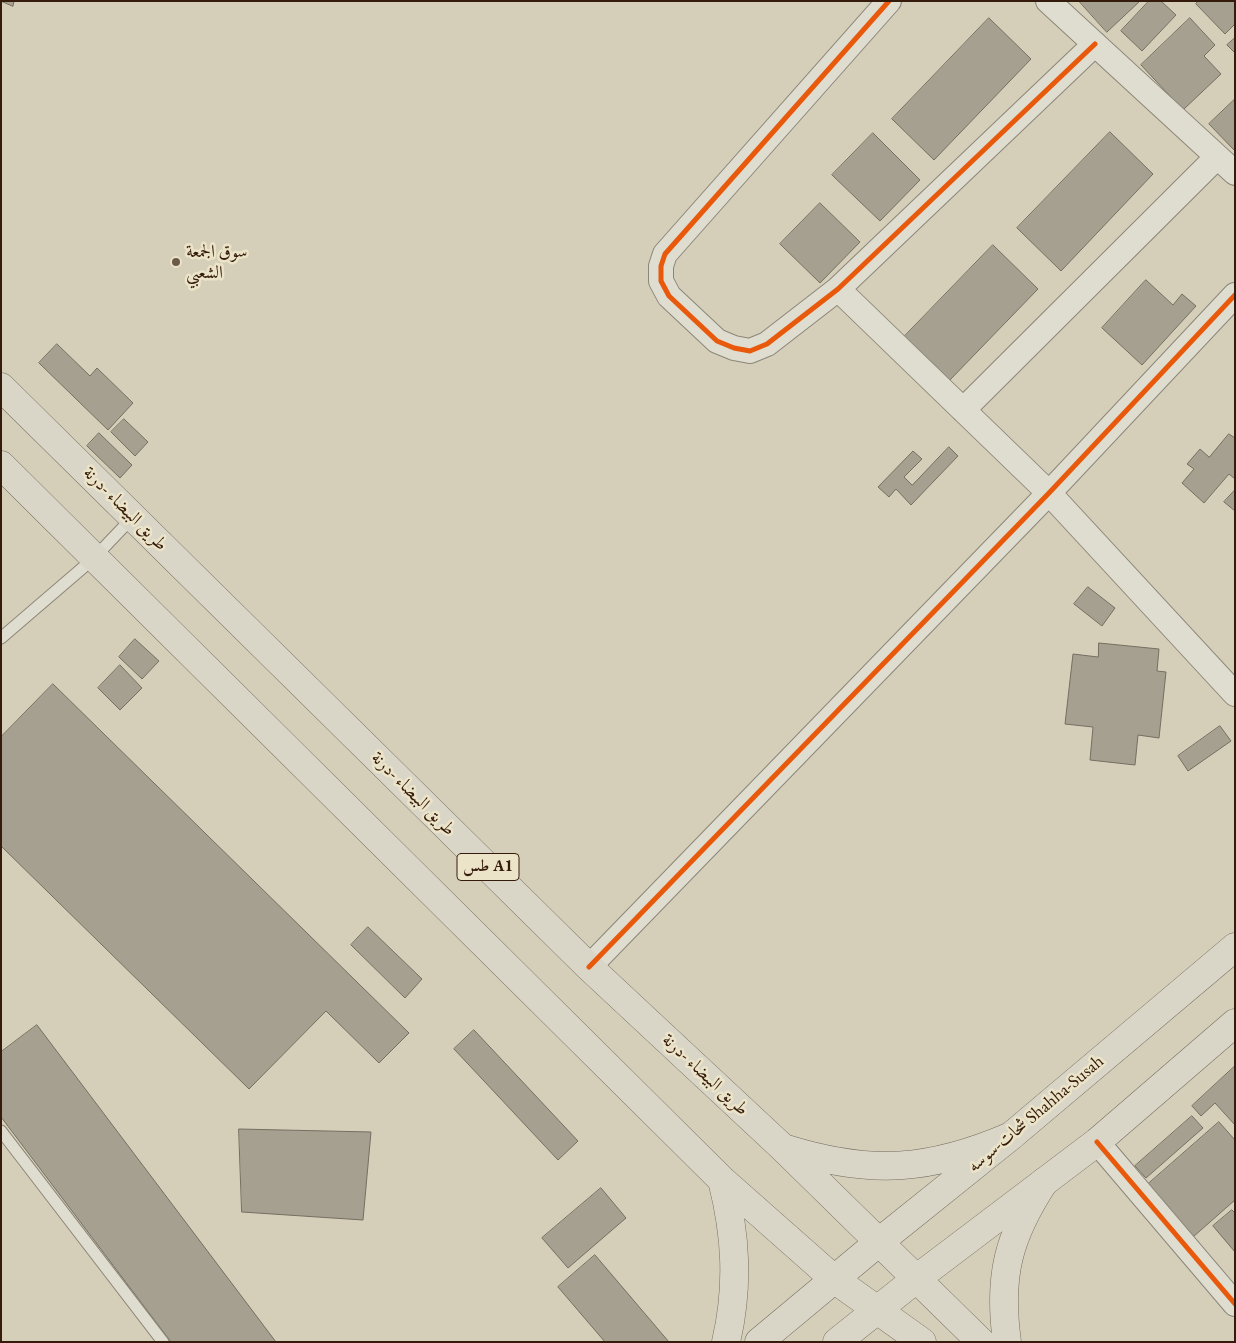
<!DOCTYPE html>
<html>
<head>
<meta charset="utf-8">
<style>
	body { margin:0 }
	#map { position:relative; width:1236px; height:1343px; overflow:hidden; background:#d5cfb9; font-family:"EB Garamond",serif }
	canvas { display:block }
	.frame { position:absolute; inset:0; border:2px solid #351b0b; pointer-events:none }
</style>
</head>
<body>
<div id="map">
<canvas width="1236" height="1343"></canvas>
<div class="frame"></div>
</div>
<script>
const g = document.querySelector('canvas').getContext('2d');
g.lineJoin = 'round';
function fill(path, color) {
  g.fillStyle = color;
  g.fill(path, 'evenodd');
}
function trace(path, color, width, dash) {
  g.strokeStyle = color;
  g.lineWidth = width;
  g.lineCap = dash ? 'butt' : 'round';
  g.setLineDash(dash || []);
  g.stroke(path);
}
function write(font, color, halo, rows, align = 'center') {
  g.font = font + ' "EB Garamond",Amiri,serif';
  g.lineWidth = 5;
  g.setLineDash([]);
  g.textBaseline = 'middle';
  g.strokeStyle = halo;
  g.fillStyle = color;
  for (const [text, x, y, turn = 0] of rows) {
    g.save();
    g.translate(x, y);
    g.rotate((+turn || 0) * Math.PI / 180);
    g.textAlign = isNaN(turn) ? turn : align;
    if (halo) g.strokeText(text, 0, 0);
    g.fillText(text, 0, 0);
    g.restore();
  }
}
const building = new Path2D(`
	M1,1H14L13,6Z
	M1079,1H1140L1107,32Z
	M1149,1H1161L1176,15L1142,51L1121,31Z
	M1198,1H1235V24L1225,34L1196,4Z
	M989,18L1031,59L934,160L892,119Z
	M1190,18L1215,45L1204,56L1221,74L1183,110L1141,65Z
	M1235,38V53L1227,45Z
	M1235,99V151L1209,124Z
	M1110,132L1153,174L1061,271L1017,228Z
	M873,133L920,180L880,221L832,175Z
	M820,203L860,242L820,283L780,244Z
	M993,245L1038,289L947,383L902,339Z
	M1146,280L1173,305L1182,294L1196,306L1142,365L1102,328Z
	M57,344L90,376L97,368L133,403L108,430L39,363Z
	M124,419L148,442L135,456L111,432Z
	M99,433L132,465L120,478L87,446Z
	M1229,434L1235,438V479L1229,474L1204,503L1182,483L1194,469L1187,464L1200,449L1209,457Z
	M949,447L958,456L911,505L896,489L889,497L878,487L913,451L922,459L904,477L912,485Z
	M1235,490V511L1224,502Z
	M1088,587L1115,608L1102,626L1074,604Z
	M135,639L159,661L142,679L119,657Z
	M1099,643L1159,649L1157,671L1166,672L1159,738L1138,735L1135,765L1090,760L1093,727L1065,724L1073,654L1098,657Z
	M120,665L142,688L120,710L98,688Z
	M53,684L409,1033L379,1063L326,1011L249,1089L1,846V737Z
	M1220,726L1231,741L1188,771L1178,756Z
	M368,927L422,979L405,998L351,945Z
	M37,1025L276,1342H171L1,1117V1052Z
	M474,1030L578,1141L558,1160L454,1049Z
	M1235,1066V1125L1215,1103L1201,1116L1192,1106Z
	M1192,1116L1203,1128L1146,1178L1135,1166Z
	M1219,1122L1235,1140V1200L1193,1237L1147,1185Z
	M239,1129L371,1132L363,1220L242,1212Z
	M601,1188L626,1218L568,1268L542,1238Z
	M1232,1210L1235,1213V1252L1213,1226Z
	M595,1255L669,1342H605L558,1287Z`);
const service = new Path2D(`
	M1,638L93,559L133,517
	M1,1131L163,1342`);
const minor = new Path2D(`
	M889,1L665,254L661,266V281L669,296L717,341L734,348L750,351L767,344L838,289L1095,44
	M1048,1L1235,173
	M838,289L1049,493L1235,694
	M963,410L1217,157
	M589,967L1049,493L1235,295
	M1097,1142L1235,1304`);
const primary = new Path2D(`
	M759,1342L879,1242L1011,1136L1235,947
	M837,1342L916,1279L1097,1142L1235,1023`);
const trunk = new Path2D(`
	M1,387L589,967L782,1147L981,1342
	M1,465L722,1180L834,1279L922,1342
	M787,1149C871,1175 930,1171 1011,1136
	M722,1180C736,1235 739,1286 726,1342
	M1007,1342C998,1276 1008,1237 1044,1182`);
const cycleway = new Path2D(`
	M889,1L665,254L661,266V281L669,296L717,341L734,348L750,351L767,344L838,289L1095,44
	M589,967L1049,493L1235,295
	M1097,1142L1235,1304`);
const markers = [
	[176,262,5,"#6d5a48"]
];
const shields = [
	[488,867,62]
];
const shieldNames = [
	["طس A1",488,867]
];
const poiNames = [
	["سوق الجمعة",186,252],
	["الشعبي",186,273]
];
const streetNames = [
	["طريق البيضاء -درنة",125,509,45],
	["طريق البيضاء -درنة",413,794,45],
	["طريق البيضاء -درنة",705,1075,43],
	["شحات-سوسه Shahha-Susah",1036,1114,-40]
];
fill(building, '#a6a090');
trace(building, '#756e61', 1);
trace(service, '#8c8678', 13);
trace(minor, '#8c8678', 26);
trace(primary, '#756e61', 29);
trace(trunk, '#756e61', 29);
trace(service, '#dfdcd0', 11);
trace(minor, '#dfdcd0', 24);
trace(primary, '#d9d6c8', 28);
trace(trunk, '#d9d6c8', 28);
trace(cycleway, '#e8590c', 5);
for (const [x, y, r, color] of markers) {
  const dot = new Path2D();
  dot.arc(x, y, r, 0, 2 * Math.PI);
  g.fillStyle = color;
  g.fill(dot);
  trace(dot, '#ece4c9', 2);
}
for (const [x, y, w] of shields) {
  const box = new Path2D();
  box.roundRect(x - w / 2, y - 13.5, w, 27, 4);
  g.fillStyle = '#ece4c9';
  g.fill(box);
  trace(box, '#351b0b', 1);
}
write('bold 16px', '#351b0b', null, shieldNames);
write('18px', '#351b0b', '#ece4c9', poiNames, 'left');
write('18px', '#351b0b', '#ece4c9', streetNames);
</script>
</body>
</html>
